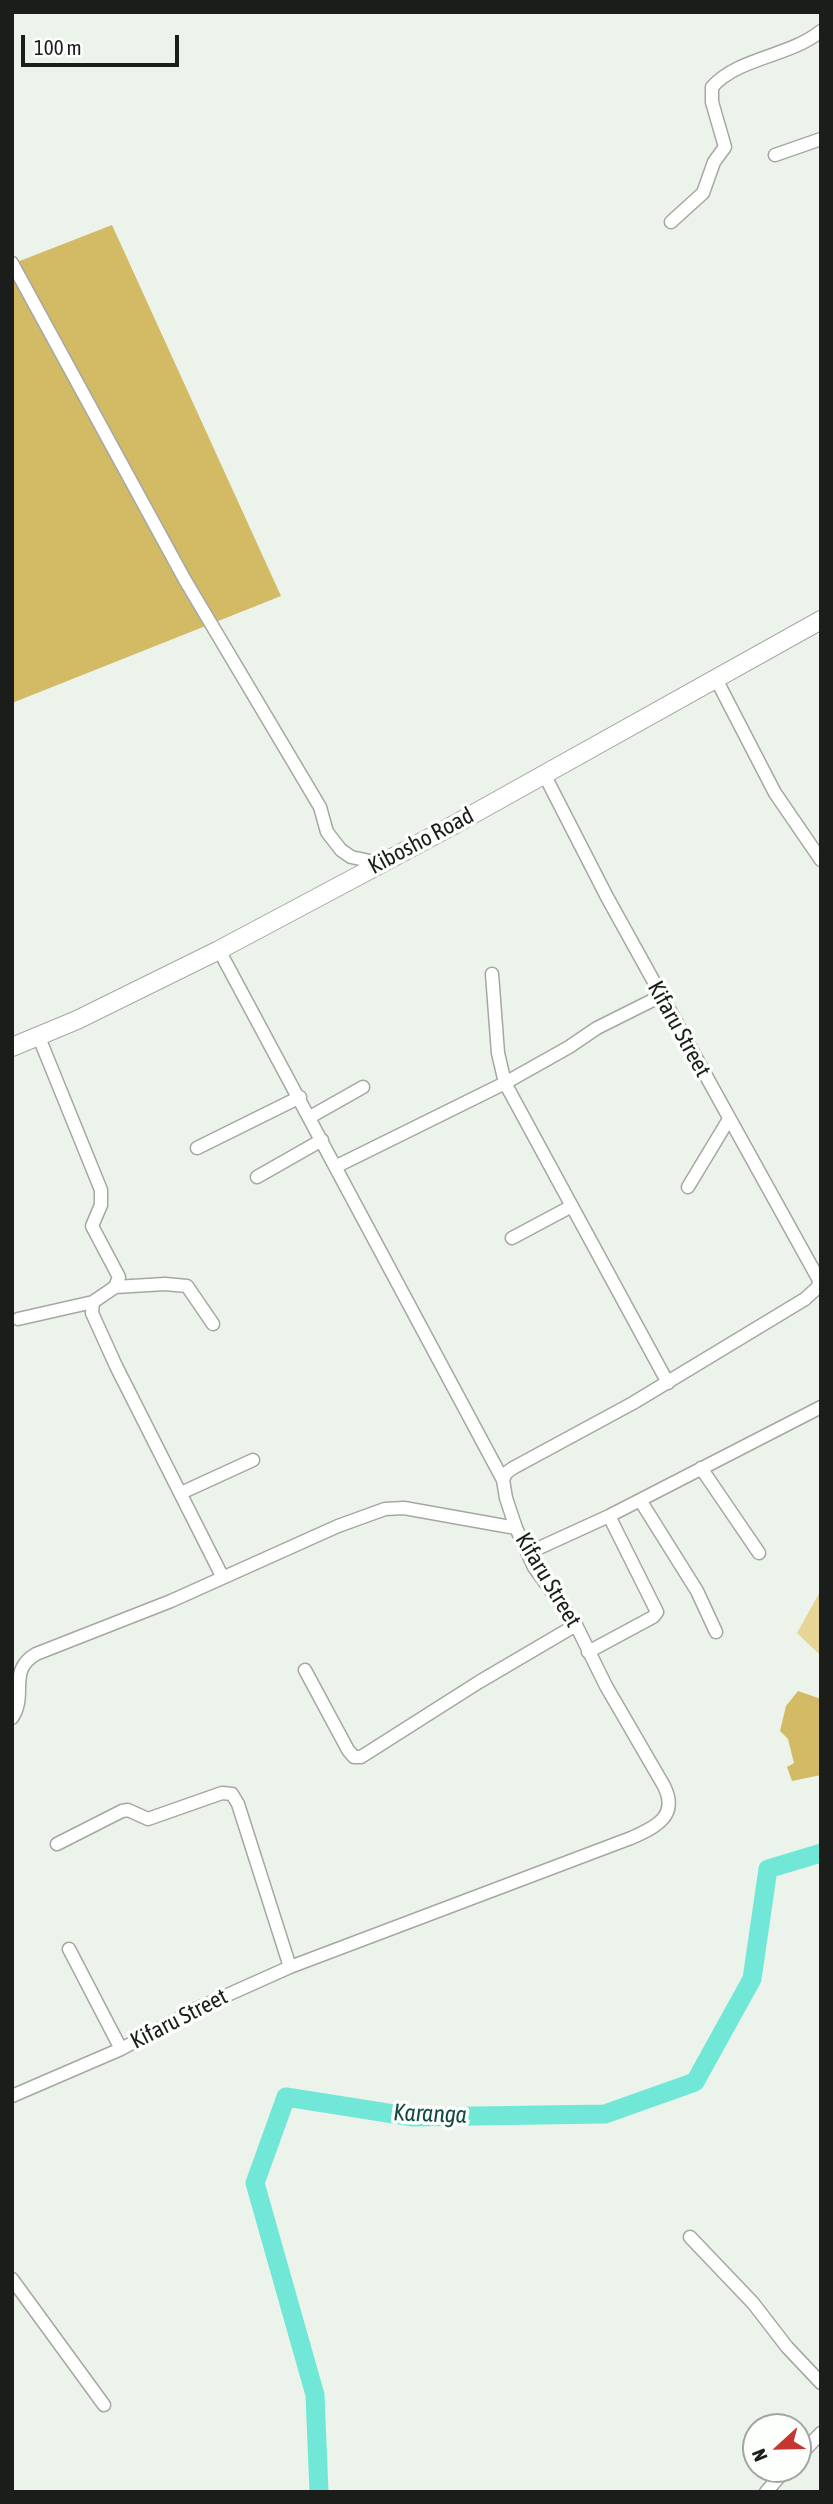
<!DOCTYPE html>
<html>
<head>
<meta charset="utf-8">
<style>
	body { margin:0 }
	#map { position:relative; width:833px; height:2504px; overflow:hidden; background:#ecf3eb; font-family:"Asap Condensed",sans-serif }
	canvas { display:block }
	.frame { position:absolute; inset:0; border:14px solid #1a1d1a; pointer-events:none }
	.north { position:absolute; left:742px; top:2413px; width:70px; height:70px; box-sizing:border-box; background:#fcfffb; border:2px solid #a2a5a1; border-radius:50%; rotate:248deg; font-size:19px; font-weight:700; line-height:28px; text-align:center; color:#1a1d1a }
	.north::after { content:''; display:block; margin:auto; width:24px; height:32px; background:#c53631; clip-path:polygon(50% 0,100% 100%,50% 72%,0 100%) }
	.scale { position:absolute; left:21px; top:35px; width:158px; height:32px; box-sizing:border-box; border:4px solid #1a1d1a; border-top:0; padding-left:9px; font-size:21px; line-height:24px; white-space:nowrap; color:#1a1d1a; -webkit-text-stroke:5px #fcfffb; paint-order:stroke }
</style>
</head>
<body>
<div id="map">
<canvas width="833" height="2504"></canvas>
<div class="frame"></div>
<div class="north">N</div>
<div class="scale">100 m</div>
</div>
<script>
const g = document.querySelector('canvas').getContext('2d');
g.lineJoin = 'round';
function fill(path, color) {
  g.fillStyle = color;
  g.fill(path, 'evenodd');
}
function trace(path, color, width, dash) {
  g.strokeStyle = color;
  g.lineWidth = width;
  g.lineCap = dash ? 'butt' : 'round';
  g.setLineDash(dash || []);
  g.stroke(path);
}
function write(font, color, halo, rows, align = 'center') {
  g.font = font + ' "Asap Condensed",sans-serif';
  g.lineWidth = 7;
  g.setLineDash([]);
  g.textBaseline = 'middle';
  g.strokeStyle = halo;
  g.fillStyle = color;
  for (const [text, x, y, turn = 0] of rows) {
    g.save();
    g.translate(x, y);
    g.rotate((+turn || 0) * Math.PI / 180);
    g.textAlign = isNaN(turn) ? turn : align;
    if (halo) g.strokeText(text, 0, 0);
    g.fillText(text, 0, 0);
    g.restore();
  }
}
const green = new Path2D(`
	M821,1590V1656L797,1633Z`);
const forest = new Path2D(`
	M112,225L281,596L12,703V264Z
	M798,1691L821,1699V1775L792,1781L787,1767L794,1763L788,1739L780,1731L786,1706Z`);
const river = new Path2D(`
	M319,2492L315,2395L255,2183L286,2097L413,2117L605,2114L695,2082L752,1979L768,1869L821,1853`);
const street = new Path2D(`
	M775,155L821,139
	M671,222L703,193L714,162L725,147L712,102V87C739,57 789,57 821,31
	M12,263L185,580L320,807L327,832L341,850L351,857L379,863
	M715,677L775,793L821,860
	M219,950L503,1480
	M492,974L498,1053L505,1083L668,1383
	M38,1035L101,1190V1205L92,1226L119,1277L115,1287L93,1302L92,1313L116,1366L222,1576
	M310,1117L363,1087
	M197,1148L300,1097
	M337,1166L505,1083L569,1047L597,1028L661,996
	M257,1177L322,1140
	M688,1187L729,1119
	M512,1238L572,1206
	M115,1287L165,1284L187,1286L213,1324
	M18,1319L93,1302
	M701,1468L759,1553
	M181,1493L253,1460
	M640,1500L697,1591L716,1632
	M528,1553L609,1516
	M588,1652L653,1617L657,1612L609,1516L821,1407
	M305,1670L348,1750L354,1757H361L479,1682L576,1625
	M12,1718C28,1694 7,1671 36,1654L171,1601L338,1526L385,1509L404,1508L516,1528
	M57,1844L122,1811L128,1810L148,1819L222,1793L232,1794L238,1804L290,1967
	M69,1949L121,2049
	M12,2096L121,2049L196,2009L290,1967L631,1838C656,1827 679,1816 664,1786L606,1686L576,1625L534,1567L516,1528L506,1498L503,1480L506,1473L513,1468L633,1403L805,1299L818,1287L819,1280L607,897L544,774
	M690,2237L753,2303L787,2347L821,2383
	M12,2279L104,2405
	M798,2457L821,2433
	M766,2492L786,2469`);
const secondary = new Path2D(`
	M12,1047L77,1020L219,950L450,827L821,620`);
const streetNames = [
	["Kibosho Road",421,841,-28],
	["Kifaru Street",679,1029,61],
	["Kifaru Street",548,1580,59],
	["Kifaru Street",179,2019,-27]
];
const waterNames = [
	["Karanga",430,2114,2]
];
fill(green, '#e6d597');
fill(forest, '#d3ba64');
trace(river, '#71e8d7', 19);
trace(street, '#a3a9a1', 15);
trace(secondary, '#a3a9a1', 20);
trace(street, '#fff', 12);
trace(secondary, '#fff', 18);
write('23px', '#1a1d1a', '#fcfffb', streetNames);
write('italic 24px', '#144943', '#fcfffb', waterNames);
</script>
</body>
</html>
